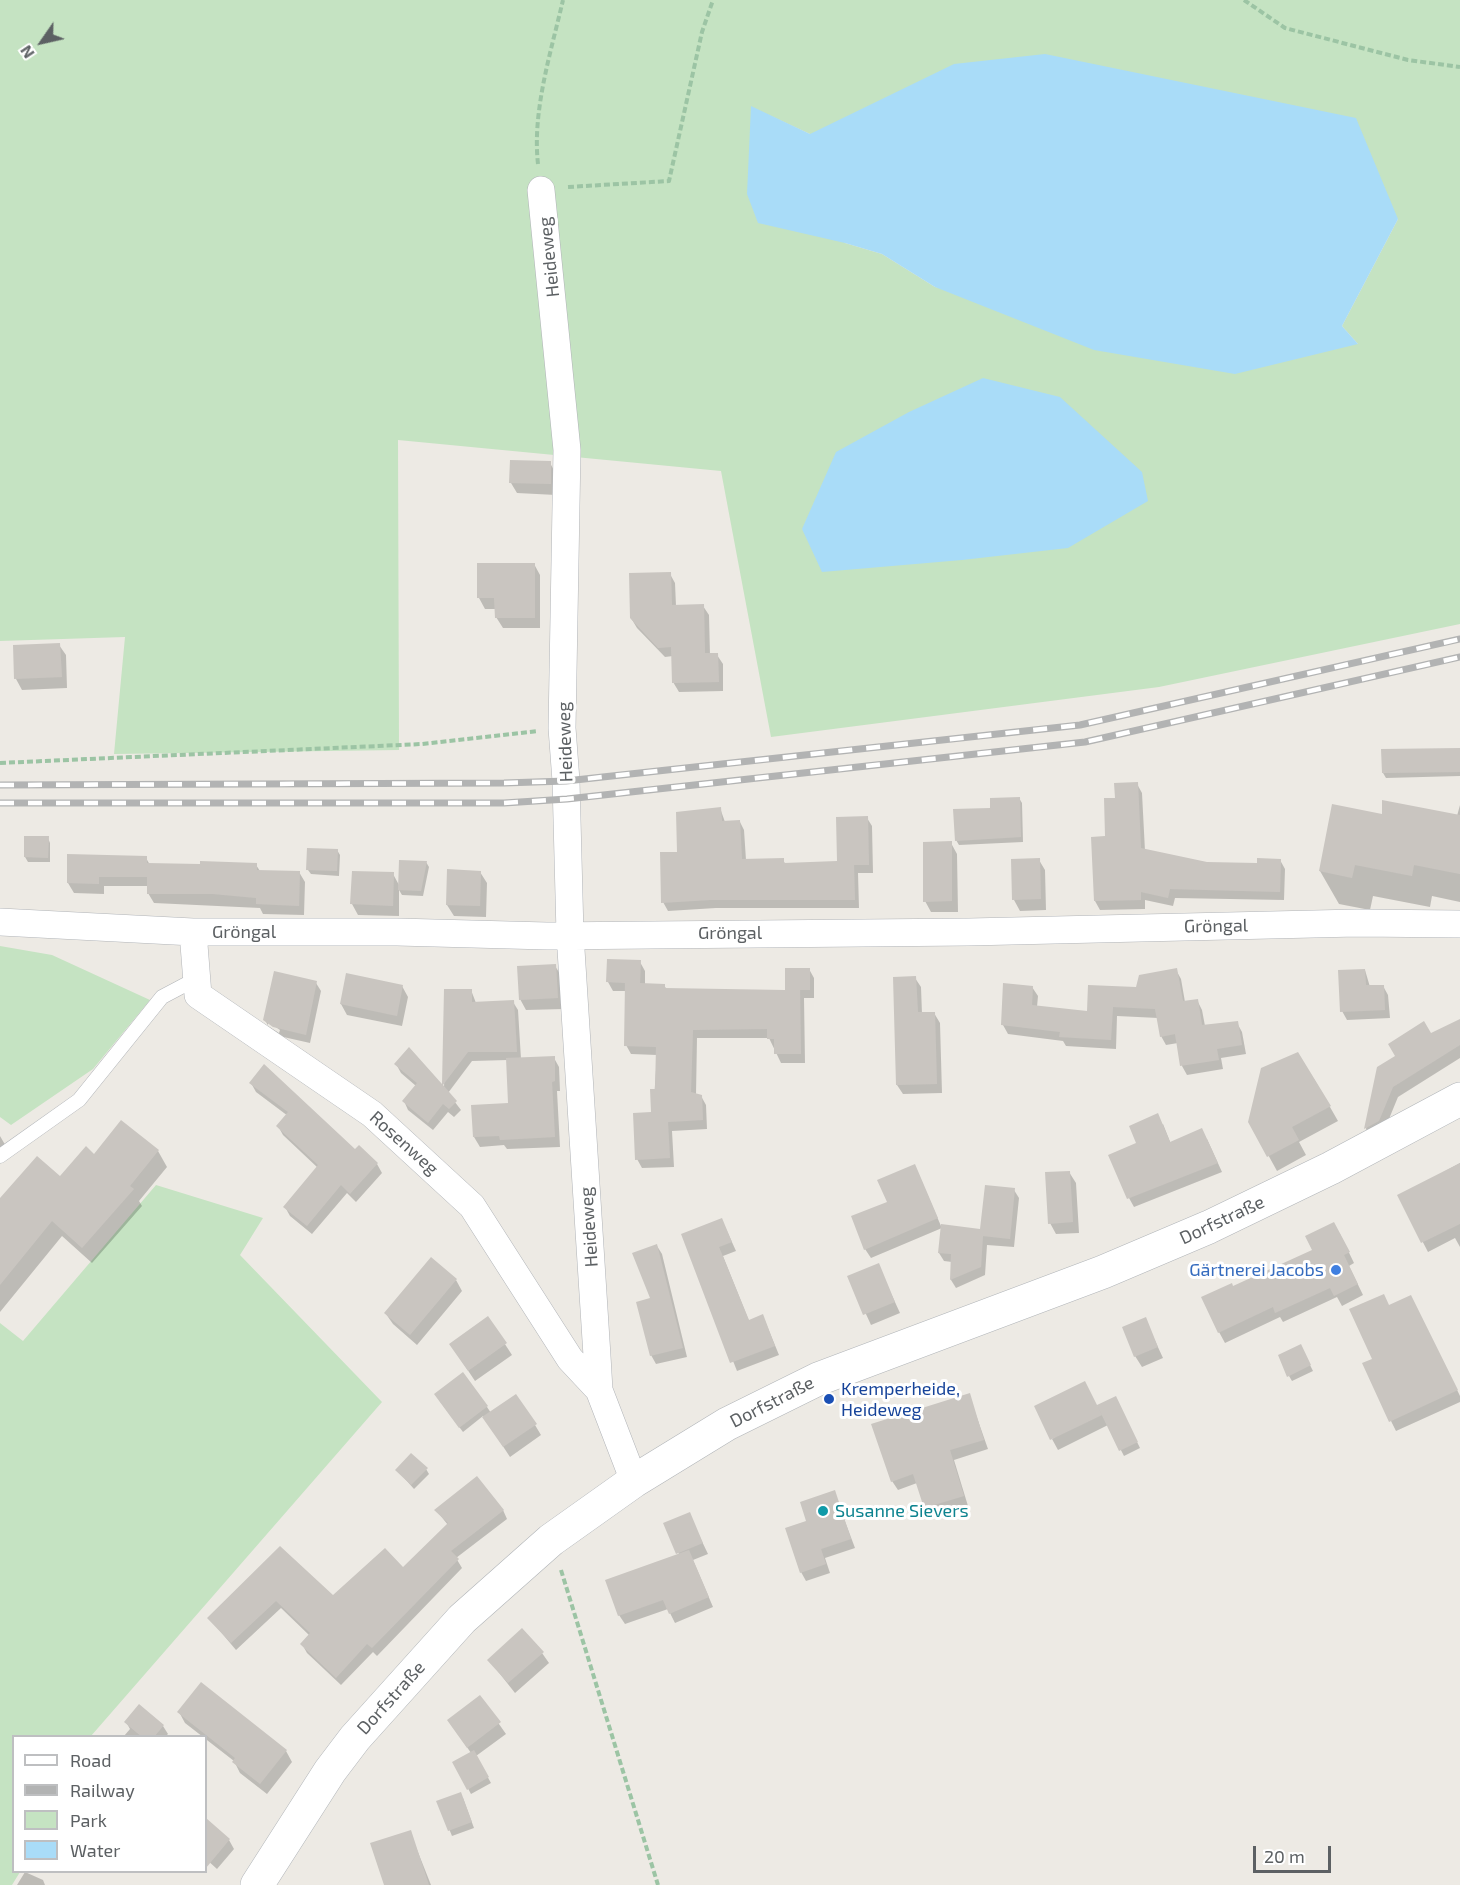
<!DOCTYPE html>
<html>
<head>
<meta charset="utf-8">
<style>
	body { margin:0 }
	#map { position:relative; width:1460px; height:1885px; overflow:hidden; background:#edeae4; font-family:"Exo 2",sans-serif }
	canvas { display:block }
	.legend { position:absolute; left:12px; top:1735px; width:195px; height:138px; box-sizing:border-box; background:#fff; border:2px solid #bebfc1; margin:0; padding:8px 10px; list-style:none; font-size:18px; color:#5c6063 }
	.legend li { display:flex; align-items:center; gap:12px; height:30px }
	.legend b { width:30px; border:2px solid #bebfc1 }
	.north { position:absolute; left:12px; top:12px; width:60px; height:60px; -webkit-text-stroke:4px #fff; paint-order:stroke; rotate:236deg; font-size:16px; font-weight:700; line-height:24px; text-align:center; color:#5c6063 }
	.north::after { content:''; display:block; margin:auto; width:21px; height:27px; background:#5c6063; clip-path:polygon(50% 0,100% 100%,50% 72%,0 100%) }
	.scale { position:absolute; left:1253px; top:1846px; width:78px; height:27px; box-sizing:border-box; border:3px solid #5c6063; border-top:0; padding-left:8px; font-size:18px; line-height:21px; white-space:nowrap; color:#5c6063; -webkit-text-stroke:4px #fff; paint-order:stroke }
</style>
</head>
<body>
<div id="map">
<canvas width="1460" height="1885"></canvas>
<ul class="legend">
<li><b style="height:8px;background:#fff"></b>Road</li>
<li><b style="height:8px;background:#b2b3b3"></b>Railway</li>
<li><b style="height:16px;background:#c5e3c2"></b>Park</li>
<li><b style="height:16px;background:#a9dcf8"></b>Water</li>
</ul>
<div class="north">N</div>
<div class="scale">20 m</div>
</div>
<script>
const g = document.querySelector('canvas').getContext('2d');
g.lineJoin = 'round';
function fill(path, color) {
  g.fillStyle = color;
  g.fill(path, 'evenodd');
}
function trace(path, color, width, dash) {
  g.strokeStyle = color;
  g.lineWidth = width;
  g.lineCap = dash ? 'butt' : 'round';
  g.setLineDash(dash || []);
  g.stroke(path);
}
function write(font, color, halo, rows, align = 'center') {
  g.font = font + ' "Exo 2",sans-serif';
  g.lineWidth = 6;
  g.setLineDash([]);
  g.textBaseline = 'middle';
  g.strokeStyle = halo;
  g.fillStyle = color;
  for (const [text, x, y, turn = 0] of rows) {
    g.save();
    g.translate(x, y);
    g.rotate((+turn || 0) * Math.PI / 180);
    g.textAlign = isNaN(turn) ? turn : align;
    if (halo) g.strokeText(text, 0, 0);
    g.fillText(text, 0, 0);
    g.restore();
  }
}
const green = new Path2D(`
	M0,0H1460V624L1159,687L771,737L721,471L398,440L399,750L114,754L125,637L0,641ZM751,107L810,134L1398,219L1342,326L1358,344L935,287L882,254L845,243Z
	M0,946L52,955L150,1000L93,1069L11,1125L0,1117Z
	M156,1185L263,1218L240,1255L382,1402L91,1736H14V1872H20L12,1885H0V1323L23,1341Z`);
const water = new Path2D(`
	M1045,54L1356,118L1398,219L1342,326L1358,344L1235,374L1094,350L935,287L882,254L845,243L758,223L747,194L751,106L810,134L954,64Z
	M983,378L1060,397L1142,472L1148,501L1068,548L962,560L822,572L802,529L836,452L909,412Z`);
const shadow = new Path2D(`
	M550,463L556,474V495L517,493L511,483Z
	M534,564L540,575V628H503L496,617V609H485L479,598Z
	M670,574L675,583L676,606H703L709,615L710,655H717L723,664V691L679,692L673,682V656L665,657L637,628L631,618Z
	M59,645L66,655L67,688L22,690L16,679L14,647Z
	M1460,749V776L1386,778L1383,773Z
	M1137,784L1142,793L1145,851L1207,863L1258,865L1280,860L1285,869L1284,900L1175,898L1173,906L1145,900V909L1100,910L1095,901L1116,799Z
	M1019,798L1022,803L1023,842L959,845L956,840Z
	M1460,805V902L1432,896L1430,907L1373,896L1370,910L1339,904L1320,871L1457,816Z
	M720,808L725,822H740L744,830L746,860H783L786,865L839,863L867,818L872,826L873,873H858L859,908H716L668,911L663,902L679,854Z
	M48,838L50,843V862H28L25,857Z
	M951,843L957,854L958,912H931L925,901Z
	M337,850L340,855L339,876L311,874L308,870Z
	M146,858L150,865H256L260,871L299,872L305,882L304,915L263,914L260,908L154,903L148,893V886H104V894L74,893L68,883Z
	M1039,860L1045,870L1046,910L1020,911L1014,900Z
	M426,862L429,867L423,896L402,895L399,890V916L358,915L352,904L353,872L393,874L399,885Z
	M480,872L487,883L486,917L454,916L447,905Z
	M640,962L645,971V985H664L667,990L787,991L809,969L814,978V998H804L805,1063H781L769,1038H697L696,1095L701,1096L706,1105L707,1129L672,1131L674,1167L642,1168L637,1159L653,1114L657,1055L631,1054L626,1045L627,991H613L608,982Z
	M555,966L562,977L564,1009L526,1010L520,999Z
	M1176,970L1181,979L1185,1002L1197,1000L1202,1010L1205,1026L1237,1023L1242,1032L1246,1054L1221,1058L1223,1069L1187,1075L1182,1066L1178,1043L1166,1045L1161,1036L1158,1018L1117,1016L1116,1049L1066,1046L1063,1041L1008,1034L1003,1025L1032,987L1038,996L1037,1007L1088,1013Z
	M1365,970L1370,987L1383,986L1388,995L1390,1018L1347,1020L1342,1011Z
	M915,978L921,987L922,1014L934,1013L940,1023L942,1093L903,1094L897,1085Z
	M316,983L321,991L310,1043L279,1036L270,1029L265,1020ZM268,1022L280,1030L279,1033L268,1026Z
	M402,986L408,997L402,1026L347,1015L341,1004Z
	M446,990H471L476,1003L513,1002L518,1010L521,1059L554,1058L559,1067L560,1091H557L560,1147L507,1149L504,1145L480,1147L474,1137L473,1107L509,1105L508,1060L472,1061L448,1093L461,1110L454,1117L448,1112L433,1130L408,1110L404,1101L416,1086L401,1073L396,1064L444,1088Z
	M1460,1021V1058L1398,1097L1384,1131L1371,1138L1366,1129L1378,1068Z
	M1314,1079L1338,1121L1299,1142L1306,1155L1277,1171L1250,1122Z
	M251,1083L355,1151L359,1147L377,1164L382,1173L356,1202L347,1193L312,1234L290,1216L285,1207L318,1168L283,1135L278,1126L288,1116L256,1092Z
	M1163,1124L1171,1144L1207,1139L1222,1172L1134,1207L1129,1198L1138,1144Z
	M0,1136L7,1148L0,1155Z
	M158,1151L167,1167L139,1201L142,1206L92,1263L62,1236L0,1312V1201L60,1178L95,1156Z
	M1460,1163V1247L1455,1238L1428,1252L1399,1196Z
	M1069,1172L1076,1183L1079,1233L1056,1234L1050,1223Z
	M919,1175L941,1226L982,1230L1014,1190L1019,1198L1014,1247L987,1245L985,1275L956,1288L951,1280L952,1262L944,1261L939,1253L942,1228L871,1258L865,1249L889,1203Z
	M722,1220L736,1251L723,1256L749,1321L763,1316L779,1355L737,1371L683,1235Z
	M1340,1234L1354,1263L1349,1266L1363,1295L1342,1306L1337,1297L1283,1322L1280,1317L1225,1343L1219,1332L1233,1288L1314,1250Z
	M657,1246L662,1254L687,1357L656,1364L651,1355L652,1299Z
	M878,1265L900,1313L871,1325L849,1277Z
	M456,1280L462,1291L417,1345L393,1324L386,1314Z
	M1390,1307L1447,1369L1460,1396V1402L1396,1431L1391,1421L1373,1360Z
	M488,1318L512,1355L475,1381L451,1345Z
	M1145,1319L1163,1358L1142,1367L1135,1356Z
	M1303,1351L1313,1371L1292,1381L1289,1376Z
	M969,1395L988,1449L954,1460L968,1506L930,1517L917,1483L898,1490L892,1481Z
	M439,1400L487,1407L491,1413L535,1425L541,1435L510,1457L483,1416L463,1432Z
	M1118,1403L1140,1448L1124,1456L1108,1425L1058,1450L1052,1439L1097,1407Z
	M426,1469L429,1474L414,1489L397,1470Z
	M834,1492L855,1548L825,1558L830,1573L806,1581L801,1572L808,1522Z
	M436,1510H503L507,1519L456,1558L462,1568L377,1656L373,1652L341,1685L307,1653L302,1644L310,1636L281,1608L236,1650L209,1618L280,1548L333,1597L403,1569L448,1525Z
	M689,1514L708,1554L693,1560L713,1607L675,1623L668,1609L625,1624L619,1615L678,1556Z
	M542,1653L549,1663L515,1693L489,1660Z
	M480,1697L506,1734L476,1756L491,1783L471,1794L454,1763L471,1753L449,1721Z
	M179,1712L286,1751L292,1762L267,1794L240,1773L234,1761L185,1723Z
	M126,1722L163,1726L168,1734L166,1736H124L130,1729Z
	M463,1798L474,1828L452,1836L438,1802Z
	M206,1820L229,1840L234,1849L217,1869L206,1859Z
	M410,1832L431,1885H385Z
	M25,1872L43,1880L45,1885H17Z`);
const building = new Path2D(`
	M510,460L551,461V484L509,483Z
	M477,563H535V618H495L494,598H477Z
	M671,572L672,605L704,604L705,653H718L719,682L672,683L671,647L658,648L630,618L629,573Z
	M60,643L62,677L14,679L13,645Z
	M1460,748V772L1382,773L1381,749Z
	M1138,782L1141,848L1207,862L1257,863V858L1281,859L1280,892L1170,889L1168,898L1141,892V900L1094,901L1091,837L1105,836L1104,798H1115L1114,783Z
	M1020,797L1021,837L955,841L953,809L990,808V798Z
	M1382,800L1460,815V874L1414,865L1412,876L1355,865L1352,878L1319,871L1332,804L1382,814Z
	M721,807L722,821L740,820L742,859L784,858V863L837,861L836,817L868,816L869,865H854L855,900H710L661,903L660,852H677L676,812Z
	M24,836H49L48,858L24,857Z
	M952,841V901L923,902V842Z
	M307,848L338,849L337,871L306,870Z
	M67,854L147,856V863L200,864V861L257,863V870L300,871L299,906L256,904V898L213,894H147V877H99V884L67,883Z
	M1040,858L1041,899L1012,900L1011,859Z
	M399,860L427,861L421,891L398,890Z
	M447,869L481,871L480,906L446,905Z
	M352,871L394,872L393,906L350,904Z
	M607,959L641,960L640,983L665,984V988L785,990V968H810V990H800L801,1054H774V1039H767V1029L693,1030L691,1092L702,1095L703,1120L668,1122L670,1158L635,1160L633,1113L651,1112L650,1089H655L656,1047L624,1046L625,983L606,982Z
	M556,964L558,998L519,1000L517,966Z
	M1177,968L1183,1001L1198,999L1202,1025L1238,1021L1242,1045L1217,1049L1219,1060L1180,1066L1175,1034L1160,1037L1155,1009L1113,1007L1111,1040L1059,1037L1060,1032L1001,1025L1003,983L1033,986L1032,1005L1087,1011L1088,985L1136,987L1139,975Z
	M1365,969L1366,985H1384L1385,1010L1340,1012L1338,970Z
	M274,971L317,981L306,1035L273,1027L263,1020Z
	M346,973L403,985L397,1016L340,1004Z
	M916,976L918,1012H935L937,1084L896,1085L893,977Z
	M444,989H472V1002L514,1000L517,1052H468L443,1085L457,1101L449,1109L443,1104L428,1123L402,1101L417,1083L394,1064L409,1047L442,1084Z
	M1460,1019V1045L1393,1087L1379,1121L1364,1129L1377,1067L1395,1056L1388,1044L1424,1021L1431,1033Z
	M1298,1052L1331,1106L1292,1127L1299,1140L1267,1157L1248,1122L1261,1068Z
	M555,1056V1081L552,1082L555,1137L500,1140L499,1136L473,1137L471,1105L508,1103L506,1058Z
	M264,1064L355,1149L359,1145L378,1163L350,1194L341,1185L307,1226L283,1207L318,1165L276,1126L288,1112L249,1083Z
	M1158,1113L1170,1142L1202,1128L1218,1163L1127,1199L1108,1155L1136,1143L1129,1126Z
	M121,1120L159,1150L130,1186L134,1189L82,1248L52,1221L0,1285V1198L37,1156L60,1176L86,1146L94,1154Z
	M1460,1163V1224L1421,1243L1397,1195Z
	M915,1164L938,1218L864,1250L851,1216L887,1202L877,1180Z
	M1070,1171L1073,1222L1048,1224L1045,1172Z
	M985,1185L1015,1188L1010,1239L983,1236L981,1267L950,1280L951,1254L938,1253L941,1224L980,1229Z
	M722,1218L732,1242L719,1247L749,1320L763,1314L775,1346L730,1363L681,1234Z
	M1334,1222L1350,1252L1344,1255L1358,1284L1334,1296L1330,1288L1275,1313L1273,1307L1218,1333L1201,1297L1232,1283L1233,1286L1312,1250L1305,1236Z
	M657,1244L683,1348L650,1356L636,1302L650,1298L632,1253Z
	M431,1257L457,1279L410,1335L384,1313Z
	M879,1263L895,1302L863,1315L847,1276Z
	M1384,1294L1389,1305L1411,1295L1458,1390L1389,1422L1362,1363L1372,1359L1349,1309Z
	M488,1316L507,1343L468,1371L449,1344Z
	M1146,1317L1158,1347L1134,1357L1122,1327Z
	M1301,1344L1311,1365L1287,1377L1278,1355Z
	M463,1372L488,1406L459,1428L434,1394Z
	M1085,1381L1102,1415L1050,1440L1034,1406Z
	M970,1393L984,1440L950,1450L964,1496L924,1508L913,1474L891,1482L871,1424Z
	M516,1394L537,1424L503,1447L482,1417Z
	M1116,1396L1138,1442L1119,1451L1097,1405Z
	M411,1453L428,1468L411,1485L395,1470Z
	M477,1476L504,1510L451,1551L459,1559L372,1648L367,1644L336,1678L300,1644L310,1633L276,1601L231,1643L207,1618L280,1546L333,1595L385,1548L403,1567L448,1523L434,1510Z
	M835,1490L851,1539L821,1549L826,1564L800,1573L785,1528L806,1521L800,1502Z
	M690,1512L703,1543L676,1554L663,1523Z
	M689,1550L709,1597L669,1614L663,1600L618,1616L605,1580Z
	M522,1628L544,1652L508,1683L487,1660Z
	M201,1682L287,1750L260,1784L232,1762L235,1758L177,1712Z
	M480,1695L501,1722L467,1748L447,1720Z
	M139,1704L164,1725L154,1737H142L124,1722Z
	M474,1750L489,1777L467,1790L452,1762Z
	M461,1792L472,1822L448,1831L436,1801Z
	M206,1818L230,1839L206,1868Z
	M411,1830L429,1885H384L370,1843Z`);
const path = new Path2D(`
	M1244,0L1285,28L1408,60L1460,67
	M538,164C532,111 551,52 563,0
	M568,187L669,181L702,32L713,0
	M0,763L422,744L538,731
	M561,1570L658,1885`);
const lane = new Path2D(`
	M0,1156L79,1100L162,997L196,979`);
const street = new Path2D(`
	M541,190L567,450L562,728L566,781L570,934L597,1356L599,1390L634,1481
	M0,922L193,932H397L547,936L969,932L1357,923L1460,924
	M193,932L198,995L372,1114L472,1206L570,1359L599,1390`);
const secondary = new Path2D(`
	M257,1885L330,1771L355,1738L462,1619L551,1540L634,1481L727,1424L818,1379L1103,1272L1209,1227L1331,1168L1460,1099`);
const rail = new Path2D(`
	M0,785L504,783L566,781L1080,725L1460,639
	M0,803H504L567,799L1085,742L1460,657`);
const markers = [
	[1336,1270,6,"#3f7fe0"],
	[829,1399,6,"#1a4fb4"],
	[823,1511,6,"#0f9aa8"]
];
const streetNames = [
	["Heideweg",549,257,-96],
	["Heideweg",565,742,-92],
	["Gröngal",1216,926,-1],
	["Gröngal",244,932],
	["Gröngal",730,933],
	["Rosenweg",404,1143,42],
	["Dorfstraße",1222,1220,-25],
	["Heideweg",589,1227,-94],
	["Dorfstraße",772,1402,-27],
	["Dorfstraße",391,1698,-48]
];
const shopNames = [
	["Gärtnerei Jacobs",1324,1270]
];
const transitNames = [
	["Kremperheide,",841,1389],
	["Heideweg",841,1410]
];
const cultureNames = [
	["Susanne Sievers",835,1511]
];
fill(green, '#c5e3c2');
fill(water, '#a9dcf8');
fill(shadow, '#0003');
fill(building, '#c9c5c0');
trace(lane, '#b1b4b8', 15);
trace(street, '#b1b4b8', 28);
trace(secondary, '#b0b4b8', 34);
trace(path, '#9cc4a4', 4, [6, 3]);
trace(lane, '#fff', 14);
trace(street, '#fff', 27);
trace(secondary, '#fff', 33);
trace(rail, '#b2b3b3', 7);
trace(rail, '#fff', 4.5, [14]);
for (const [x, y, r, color] of markers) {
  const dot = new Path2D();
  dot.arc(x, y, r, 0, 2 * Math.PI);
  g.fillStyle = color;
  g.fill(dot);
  trace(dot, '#fff', 2);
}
write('18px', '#5c6063', '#fff', streetNames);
write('18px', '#366cbe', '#fff', shopNames, 'right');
write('18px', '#164399', '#fff', transitNames, 'left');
write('18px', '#0d838f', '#fff', cultureNames, 'left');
</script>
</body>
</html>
